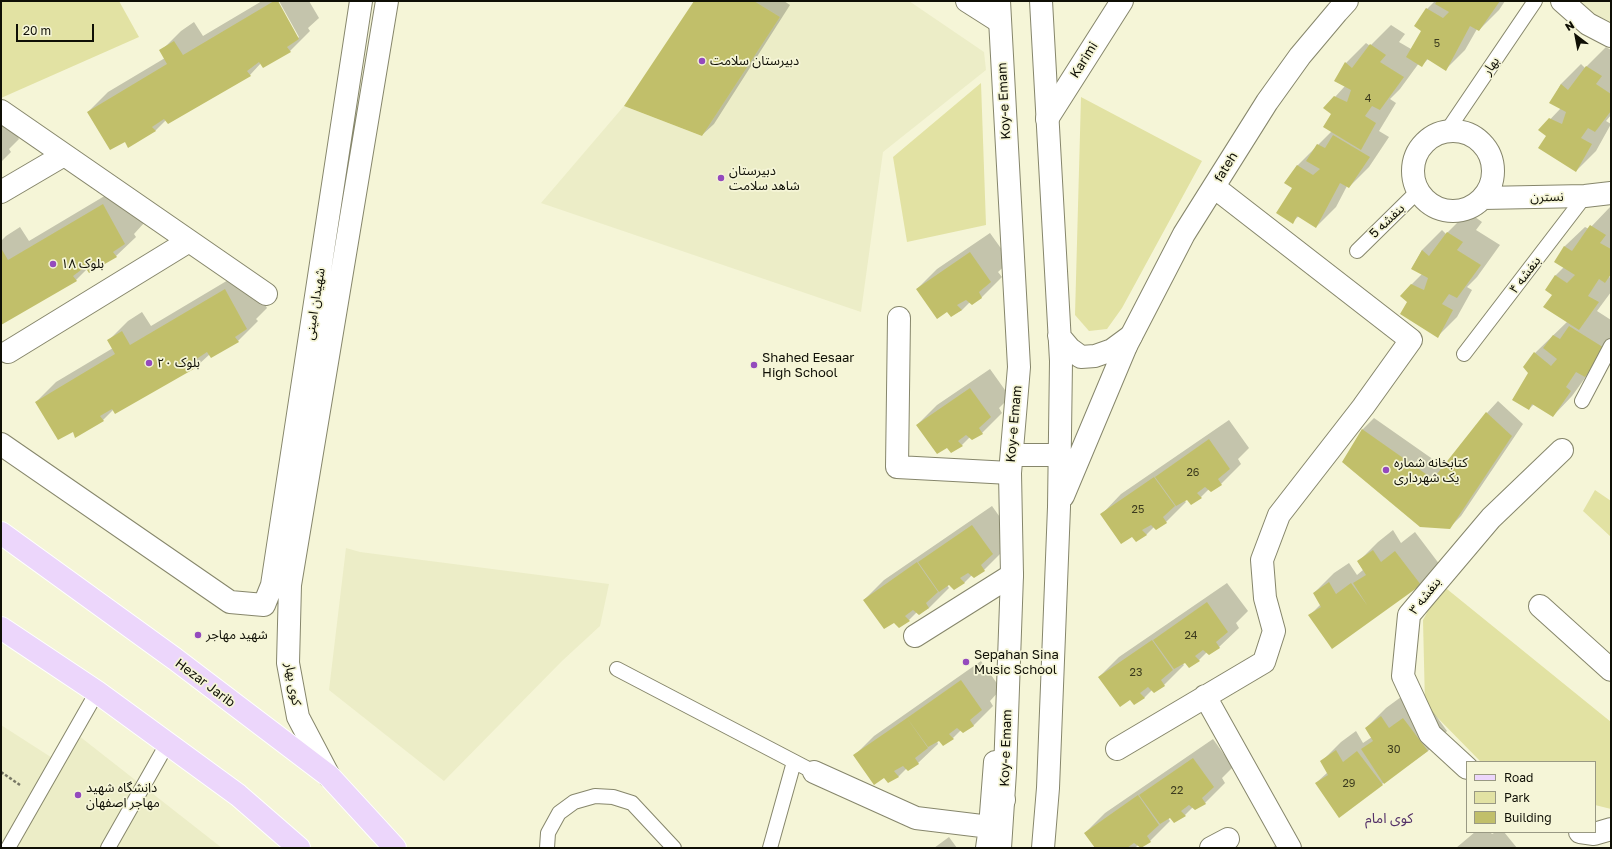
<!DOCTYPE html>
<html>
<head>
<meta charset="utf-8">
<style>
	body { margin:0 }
	#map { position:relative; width:1612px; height:849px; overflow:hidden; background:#f5f5d7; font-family:"Golos Text",sans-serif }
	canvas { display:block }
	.frame { position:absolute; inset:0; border:2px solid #0f0f05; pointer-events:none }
	.legend { position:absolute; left:1466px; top:761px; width:130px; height:72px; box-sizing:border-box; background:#f5f5d7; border:1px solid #999983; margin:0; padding:5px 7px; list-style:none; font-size:12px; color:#0f0f05 }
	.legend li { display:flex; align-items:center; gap:8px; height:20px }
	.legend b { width:20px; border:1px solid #999983 }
	.north { position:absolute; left:1556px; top:16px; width:40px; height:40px; -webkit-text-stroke:3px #f5f5d7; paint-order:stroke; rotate:328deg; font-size:11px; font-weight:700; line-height:16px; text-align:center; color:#0f0f05 }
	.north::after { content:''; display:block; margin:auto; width:14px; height:18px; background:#0f0f05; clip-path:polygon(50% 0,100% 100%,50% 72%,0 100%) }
	.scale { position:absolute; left:16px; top:24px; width:78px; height:18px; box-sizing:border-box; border:2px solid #0f0f05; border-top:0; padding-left:5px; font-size:12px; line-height:14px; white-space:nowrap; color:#0f0f05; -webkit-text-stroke:3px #f5f5d7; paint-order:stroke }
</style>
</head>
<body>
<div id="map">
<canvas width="1612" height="849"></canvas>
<div class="frame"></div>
<ul class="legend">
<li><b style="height:5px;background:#ecd6fb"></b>Road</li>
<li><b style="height:11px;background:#e2e2a3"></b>Park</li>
<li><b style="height:11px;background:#c1bf6a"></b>Building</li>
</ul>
<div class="north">N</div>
<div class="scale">20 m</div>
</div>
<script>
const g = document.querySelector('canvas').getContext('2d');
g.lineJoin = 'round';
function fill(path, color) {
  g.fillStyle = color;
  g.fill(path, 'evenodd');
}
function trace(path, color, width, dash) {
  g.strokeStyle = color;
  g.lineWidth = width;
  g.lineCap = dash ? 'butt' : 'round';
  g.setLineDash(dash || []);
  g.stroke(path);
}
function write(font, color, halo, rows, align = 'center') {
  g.font = font + ' "Golos Text","Noto Sans Arabic",sans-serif';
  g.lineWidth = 3.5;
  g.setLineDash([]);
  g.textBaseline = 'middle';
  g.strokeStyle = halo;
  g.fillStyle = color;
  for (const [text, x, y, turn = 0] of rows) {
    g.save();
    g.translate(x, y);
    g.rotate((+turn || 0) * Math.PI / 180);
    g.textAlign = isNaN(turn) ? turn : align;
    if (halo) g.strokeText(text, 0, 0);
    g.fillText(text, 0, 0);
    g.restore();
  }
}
const built = new Path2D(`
	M754,1H909L984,52L986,70L883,152L861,312L541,203L624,106L702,136L780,17Z
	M1572,1H1611V28Z
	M346,548L360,552L609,584L600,626L562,661L444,781L329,690Z
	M1,725L57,761L74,732L222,848H1Z`);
const green = new Path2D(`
	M1,1H119L139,37L1,98Z
	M981,83L986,225L907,242L893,157Z
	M1081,97L1202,161L1122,308L1107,329L1089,331L1075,315Z
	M1595,490L1611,501V537L1583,511Z
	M1442,585L1611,722V809L1595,805V762H1481L1425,705L1423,620Z`);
const shadow = new Path2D(`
	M262,1H277L298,38L299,37L279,1H309L319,18L308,28L310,31L290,51L261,63L250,75L168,123L166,120L155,131L125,140L88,112L108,92L165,58L161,51L181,31L194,22L203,36Z
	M695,1H784L790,5L714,124L702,135Z
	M1435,1H1505L1499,10L1479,30L1477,29L1465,50L1446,69L1428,59L1422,65L1419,63L1400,89L1390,99L1396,103L1379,131L1389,137L1369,167L1349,187L1347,186L1336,207L1316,227L1299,216L1292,222L1293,187L1297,166L1332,131L1335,97L1345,86L1335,81L1346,63L1366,43L1370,46L1391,25L1405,34L1399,42L1411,49L1423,30L1427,9Z
	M1606,47L1611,50V115L1606,121L1611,124L1596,151L1576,171L1547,136L1540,130L1561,108L1551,102L1561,84L1581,64L1585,68Z
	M1,106L19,139L9,149L11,152L1,162Z
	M123,185L144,223L134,234L136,237L116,256L87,269L76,280L1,324V241L6,236L20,227L29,241Z
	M1611,206V275L1609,277L1611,278V292L1597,311L1611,320V348L1590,371L1572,396L1553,416L1534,404L1529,409V372L1535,353L1567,322L1553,294L1546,290L1556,275L1564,267L1555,262L1565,246L1585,227L1589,229Z
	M1468,212L1482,222L1476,230L1500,245L1477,277L1467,287L1472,290L1457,317L1437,337L1408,302L1411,285L1422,274L1412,268L1422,250L1442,230L1446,234Z
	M990,233L1010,261L998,272L1002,277L982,297L972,303L970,302L962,310L951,316L947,311L917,289L937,269Z
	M245,270L267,308L256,319L258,321L238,341L210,354L198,365L113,410L103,420L73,431L36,402L56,382L113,348L109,340L128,321L142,312L151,326Z
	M990,369L1010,397L999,408L1002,413L982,433L970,437L962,445L948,447L917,425L937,405Z
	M1498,401L1523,424L1461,516L1449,528L1362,430L1374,418L1444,467L1487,413Z
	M1229,420L1249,448L1238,459L1241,464L1221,484L1209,489L1201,497L1191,503L1187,498L1184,500L1186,502L1166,522L1154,527L1146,535L1132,536L1102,514L1121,494Z
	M992,506L1012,534L1004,550L984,570L972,575L964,583L947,585L949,588L929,608L919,614L917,612L909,620L899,626L864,600L884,580Z
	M1393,530L1401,543L1415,532L1440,565L1420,584L1332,648L1310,615L1321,604L1314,593L1334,573L1349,563L1357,575L1363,570L1358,562L1378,542Z
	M1227,583L1248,611L1236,623L1239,628L1219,647L1207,652L1199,660L1189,666L1185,661L1182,663L1184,665L1164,685L1152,690L1144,698L1130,699L1099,677L1119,657Z
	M981,661L1001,689L990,701L993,706L973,726L961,730L953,738L943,744L939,739L937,741L938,744L918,763L907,768L899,776L888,782L884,777L854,756L874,736Z
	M1401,697L1423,698L1447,731L1428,751L1382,784L1316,783L1328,772L1321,762L1341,742L1356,731L1363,743L1372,737L1366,728L1386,708Z
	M1213,739L1233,767L1222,778L1225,783L1205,803L1193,807L1185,815L1168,818L1170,821L1150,841L1138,845L1135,848H1096L1085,833L1105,813Z
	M1475,832H1490L1492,834L1496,832H1504L1517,848H1456Z
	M949,837L957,848H934Z
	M1287,837L1295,848H1272Z`);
const building = new Path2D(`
	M274,1H278L299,39L287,47L291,52L263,68L259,62L247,71L251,76L168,124L164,119L152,127L156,131L128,148L125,142L110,150L87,112L167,64L159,50L174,41L183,55Z
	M694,1H754L780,17L702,136L624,106Z
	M1437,1H1500L1479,31L1470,26L1446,71L1427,59L1422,67L1406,57L1421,31L1414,26L1426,8L1443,18L1449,12L1435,4Z
	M1370,44L1386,55L1380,62L1404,77L1380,110L1372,106L1365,116L1376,123L1361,150L1323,127L1331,114L1323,108L1334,96L1347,102L1351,90L1334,81L1345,62L1352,68Z
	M1586,66L1602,76L1596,84L1611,94V111L1595,132L1588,128L1581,138L1592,144L1576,172L1538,148L1546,136L1538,130L1549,118L1562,124L1566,112L1549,103L1561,84L1568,90Z
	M1333,135L1370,157L1349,188L1340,183L1316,228L1297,216L1293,224L1276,213L1292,188L1284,183L1297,165L1313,175L1320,169L1306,161L1317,144L1325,148Z
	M103,204L125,244L113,252L117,257L89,273L85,267L73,276L77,281L1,325V248L8,260Z
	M1590,225L1606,235L1600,243L1611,249V274L1605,283L1599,279L1588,296L1599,302L1579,330L1543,307L1552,295L1545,290L1555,275L1567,283L1575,275L1554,262L1564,246L1572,251Z
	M1447,232L1463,242L1457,250L1481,265L1457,298L1449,294L1442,304L1453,310L1438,338L1400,314L1407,302L1400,296L1411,284L1424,290L1428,278L1411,269L1422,250L1429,256Z
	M970,252L991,282L979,292L982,298L972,305L966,300L957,305L962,310L951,317L947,312L937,319L916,289Z
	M225,289L247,329L235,337L239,342L211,358L207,352L195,360L199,366L115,414L112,409L100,416L104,421L75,438L73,432L58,440L35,402L115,354L107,340L122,331L130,345Z
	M1569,326L1606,349L1585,377L1576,372L1566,387L1571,391L1553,417L1532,404L1529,410L1512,400L1528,373L1523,367L1534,352L1551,366L1557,359L1543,348L1553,335L1560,339Z
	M970,388L991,417L979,428L983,434L972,440L966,435L958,441L963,446L951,453L947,448L937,454L916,425Z
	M1486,412L1512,436L1450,529L1420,527L1342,462L1362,429L1433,479Z
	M1209,439L1230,469L1218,479L1222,485L1211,492L1205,487L1197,493L1202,498L1191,505L1187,500L1176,506L1155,477Z
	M1154,477L1175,506L1163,517L1167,523L1156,530L1151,525L1142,530L1147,535L1136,542L1132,537L1121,544L1100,514Z
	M972,525L993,554L981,565L985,571L974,578L968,573L960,578L965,583L954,590L949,585L939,592L918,562Z
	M1373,550L1381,562L1395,551L1421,585L1332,649L1308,615L1321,607L1313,593L1329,582L1336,594L1351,583L1367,605L1353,583L1366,575L1357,561Z
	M917,562L938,592L926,603L929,608L919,615L913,610L905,616L910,621L899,628L894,623L884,629L863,600Z
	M1207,602L1228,632L1216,642L1220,648L1209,655L1203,650L1195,656L1200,661L1189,668L1185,663L1174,669L1153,640Z
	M1152,640L1173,670L1161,680L1165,686L1154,693L1148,687L1140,693L1145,698L1134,705L1130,700L1120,707L1098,677Z
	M961,680L982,710L970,720L974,726L963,733L957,728L949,734L954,739L943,746L939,741L928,747L907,718Z
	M1381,716L1389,728L1403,718L1428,751L1384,784L1361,749L1373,741L1365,728Z
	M907,718L928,748L915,758L919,764L908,771L903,766L894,771L899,777L888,783L884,778L874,785L853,755Z
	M1336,750L1343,762L1357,751L1383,785L1339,818L1315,783L1328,775L1320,761Z
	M1193,758L1214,787L1202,798L1206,804L1195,810L1189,805L1181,811L1186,816L1174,823L1170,818L1160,824L1139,795Z
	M1138,795L1159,825L1147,836L1151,842L1141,848L1134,843L1127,848H1095L1084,833Z`);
const path = new Path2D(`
	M1,772L20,785`);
const service = new Path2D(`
	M1447,131L1535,1
	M1357,251L1417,192
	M1464,354L1585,196
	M1582,401L1611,346
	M617,669L814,772
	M8,848L97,692
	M108,848L167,744
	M547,848L548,833L559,813L574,802L595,796L613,797L632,803L674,848
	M770,848L794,762`);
const minor = new Path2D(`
	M967,1L1000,22
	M1562,1L1588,24L1611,36
	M1,111L266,294
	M1047,119L1122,1
	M1413 171a40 40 0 1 1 80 0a40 40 0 1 1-80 0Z
	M1,192L64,155
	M1483,198L1585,196L1611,193
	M899,318L897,467L1010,473
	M1126,346L1184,234L1267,102L1300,56L1337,12L1347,1
	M8,352L189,241
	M1540,606L1611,670
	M915,636L1012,575
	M1205,696L1290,848
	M1117,749L1264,662L1274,631L1265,598L1262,560L1279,515L1363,407L1411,340L1214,187
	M1467,768L1430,734L1403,676L1409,615L1491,518L1562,450
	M814,772L916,818L990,827L1004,800
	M1580,832L1594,834L1611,829
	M987,848L990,827L995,762
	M1211,848L1228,839`);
const tertiary = new Path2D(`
	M999,1L1019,367L1010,473L1012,575L1005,772L1000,848
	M1041,1L1061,361L1059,507L1048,788L1043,848
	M1059,336L1070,349L1081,357L1095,356L1112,350L1131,336
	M1,444L230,602L264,605L272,585L361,1
	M1012,455H1059
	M1063,496L1126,346
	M329,776L298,717L288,663L290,585L387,1`);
const primary = new Path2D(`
	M1,533L175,659L329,776L395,848
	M1,628L97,692L238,795L299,848`);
const markers = [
	[702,61,4,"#944abd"],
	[721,178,4,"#944abd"],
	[53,264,4,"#944abd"],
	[149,363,4,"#944abd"],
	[754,365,4,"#944abd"],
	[1386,470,4,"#944abd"],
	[198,635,4,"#944abd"],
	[966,662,4,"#944abd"],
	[78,795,4,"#944abd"]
];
const numberNames = [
	["5",1437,44],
	["4",1368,99],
	["26",1193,473],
	["25",1138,510],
	["24",1191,636],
	["23",1136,673],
	["30",1394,750],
	["29",1349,784],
	["22",1177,791]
];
const streetNames = [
	["Karimi",1084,60,-58],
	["بهار",1491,66,-56],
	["Koy-e Emam",1004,101,-93],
	["fateh",1226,167,-58],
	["نسترن",1547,197,-1],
	["بنفشه 5",1387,221,-44],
	["بنفشه ۴",1525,275,-53],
	["شهیدان امینی",315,304,-81],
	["Koy-e Emam",1014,424,-85],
	["بنفشه ۳",1425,596,-52],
	["Hezar Jarib",205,683,37],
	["کوی بهار",293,684,80],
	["Koy-e Emam",1006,748,-88]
];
const poiNames = [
	["دبیرستان سلامت",710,61],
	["دبیرستان",729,171],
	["شاهد سلامت",729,186],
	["بلوک ۱۸",61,264],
	["Shahed Eesaar",762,358],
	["High School",762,373],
	["بلوک ۲۰",157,363],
	["کتابخانه شماره",1394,463],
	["یک شهرداری",1394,478],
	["شهید مهاجر",206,635],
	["Sepahan Sina",974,655],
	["Music School",974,670],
	["دانشگاه شهید",86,788],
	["مهاجر اصفهان",86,803]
];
const neighbourhoodNames = [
	["کوی امام",1389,819]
];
fill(built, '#ecedc7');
fill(green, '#e2e2a3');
fill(shadow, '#0003');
fill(building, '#c1bf6a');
trace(service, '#86866b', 16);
trace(minor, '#86866b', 24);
trace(tertiary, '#86866b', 24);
trace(primary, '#fff', 24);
trace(path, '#777764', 2.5, [3, 2]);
trace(service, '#fff', 14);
trace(minor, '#fff', 22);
trace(tertiary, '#fff', 22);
trace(primary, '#ecd6fb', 22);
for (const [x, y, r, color] of markers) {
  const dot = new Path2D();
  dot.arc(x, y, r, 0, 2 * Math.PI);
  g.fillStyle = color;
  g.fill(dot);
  trace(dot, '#f5f5d7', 1.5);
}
write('11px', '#3c3b1e', null, numberNames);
write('13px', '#0f0f05', '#f5f5d7', streetNames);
write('13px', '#0f0f05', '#f5f5d7', poiNames, 'left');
write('14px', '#533068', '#f5f5d7', neighbourhoodNames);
</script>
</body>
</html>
